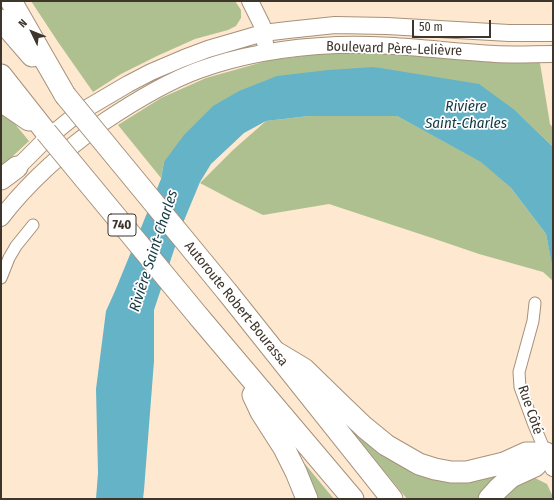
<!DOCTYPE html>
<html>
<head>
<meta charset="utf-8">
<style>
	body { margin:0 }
	#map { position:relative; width:554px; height:500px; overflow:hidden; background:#fee8d0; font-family:"Fira Sans Condensed",sans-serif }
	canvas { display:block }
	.frame { position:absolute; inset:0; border:2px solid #3e352c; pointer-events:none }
	.north { position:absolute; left:12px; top:12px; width:40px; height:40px; -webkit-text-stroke:3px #fff; paint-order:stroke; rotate:313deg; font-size:11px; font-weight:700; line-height:16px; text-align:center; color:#3e352c }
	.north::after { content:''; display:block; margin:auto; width:14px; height:18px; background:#3e352c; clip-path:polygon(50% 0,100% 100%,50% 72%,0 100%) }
	.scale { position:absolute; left:412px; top:20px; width:79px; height:18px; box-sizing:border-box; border:2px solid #3e352c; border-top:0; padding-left:5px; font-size:12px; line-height:14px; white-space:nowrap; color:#3e352c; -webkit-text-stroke:3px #fff; paint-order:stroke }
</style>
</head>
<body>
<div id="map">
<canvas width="554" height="500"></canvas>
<div class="frame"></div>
<div class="north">N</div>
<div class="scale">50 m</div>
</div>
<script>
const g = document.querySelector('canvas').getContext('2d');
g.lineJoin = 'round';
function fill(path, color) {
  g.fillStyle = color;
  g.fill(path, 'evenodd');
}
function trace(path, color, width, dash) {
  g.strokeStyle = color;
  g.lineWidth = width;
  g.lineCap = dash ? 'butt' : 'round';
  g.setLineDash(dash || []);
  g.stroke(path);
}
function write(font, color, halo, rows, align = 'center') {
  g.font = font + ' "Fira Sans Condensed",sans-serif';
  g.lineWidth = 3.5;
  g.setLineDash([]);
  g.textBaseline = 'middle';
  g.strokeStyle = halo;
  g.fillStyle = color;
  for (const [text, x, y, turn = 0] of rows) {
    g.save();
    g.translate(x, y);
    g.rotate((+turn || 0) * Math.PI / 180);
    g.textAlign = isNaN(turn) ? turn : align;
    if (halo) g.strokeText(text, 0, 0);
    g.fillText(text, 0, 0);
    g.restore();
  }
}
const green = new Path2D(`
	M31,1H235L241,10V18L236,26L228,30L195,39L157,56L121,74L93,92L58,42Z
	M373,50L540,63L550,124L553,128V147L516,111L374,67L164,162L161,178L118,125L161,98L206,78L270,60L329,53Z
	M1,114L15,124L29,141L1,167Z
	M309,116H397L482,162L511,188L546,234L552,264L553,266V281L543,272L479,254L432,238L329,204L263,215L234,201L200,183L233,150L266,121Z
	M357,428L389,454L503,469L483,499H407L353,432Z
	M305,464L334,499H314L301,467Z
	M533,477L547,484L553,497V499H498L501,494Z`);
const water = new Path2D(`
	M374,67L479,84L516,111L553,147V266L552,265L546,234L511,188L481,162L397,116H309L266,121L244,133L211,164L200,182L183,223L154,310V361L144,490L143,499H96L98,473L96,389L106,311L115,291L161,179L164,162L184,135L213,106L239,91L277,76L328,70Z`);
const street = new Path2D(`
	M1,278L9,258L16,246L33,225
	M535,303L533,321L519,372L520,387L534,425L546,453`);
const secondary = new Path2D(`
	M250,1L262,25L265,43
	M9,176L45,140L77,114L128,84L151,72L184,58L208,49L263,33L288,30L335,25L387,26L509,33H553
	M1,218C30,180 66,149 105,121C135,101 166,82 199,70C243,54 290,47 337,45C389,43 442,51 495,54C514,55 534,54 553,54
	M546,453L553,468`);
const highway = new Path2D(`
	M11,1L65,95
	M1,20L32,56
	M1,75L46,132
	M1,101L29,120
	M1,179L17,167
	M228,293L392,499
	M199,317L353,499
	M274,351L304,369L340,404L364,427L386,445L419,464L435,469L451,472H467L504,463L526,453H546
	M253,395L261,412L284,448L296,472L307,499
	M489,499L498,489L511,477L535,466L546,453`);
const highwayBridge = new Path2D(`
	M65,95L228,293
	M46,132L199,317`);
const shields = [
	[122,225,28]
];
const shieldNames = [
	["740",122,225]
];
const streetNames = [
	["Boulevard Père-Lelièvre",394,49,2],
	["Autoroute Robert-Bourassa",236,304,51],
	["Rue Côté",530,410,71]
];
const waterNames = [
	["Rivière",466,107],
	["Saint-Charles",466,124],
	["Rivière Saint-Charles",154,251,-72]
];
fill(green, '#afc090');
fill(water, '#64b3c6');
trace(street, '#a6917b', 13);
trace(secondary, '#a6917b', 18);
trace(highway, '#a6917b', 23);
trace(street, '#fff', 11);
trace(secondary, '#fff', 16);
trace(highway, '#fff', 21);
trace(highwayBridge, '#a6917b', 23, []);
trace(highwayBridge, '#fff', 21);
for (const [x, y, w] of shields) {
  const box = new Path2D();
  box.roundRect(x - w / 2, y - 11, w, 22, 3);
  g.fillStyle = '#fff';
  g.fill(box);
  trace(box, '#3e352c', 1);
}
write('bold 13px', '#3e352c', null, shieldNames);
write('14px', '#3e352c', '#fff', streetNames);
write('italic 15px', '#133942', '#fff', waterNames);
</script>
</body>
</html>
